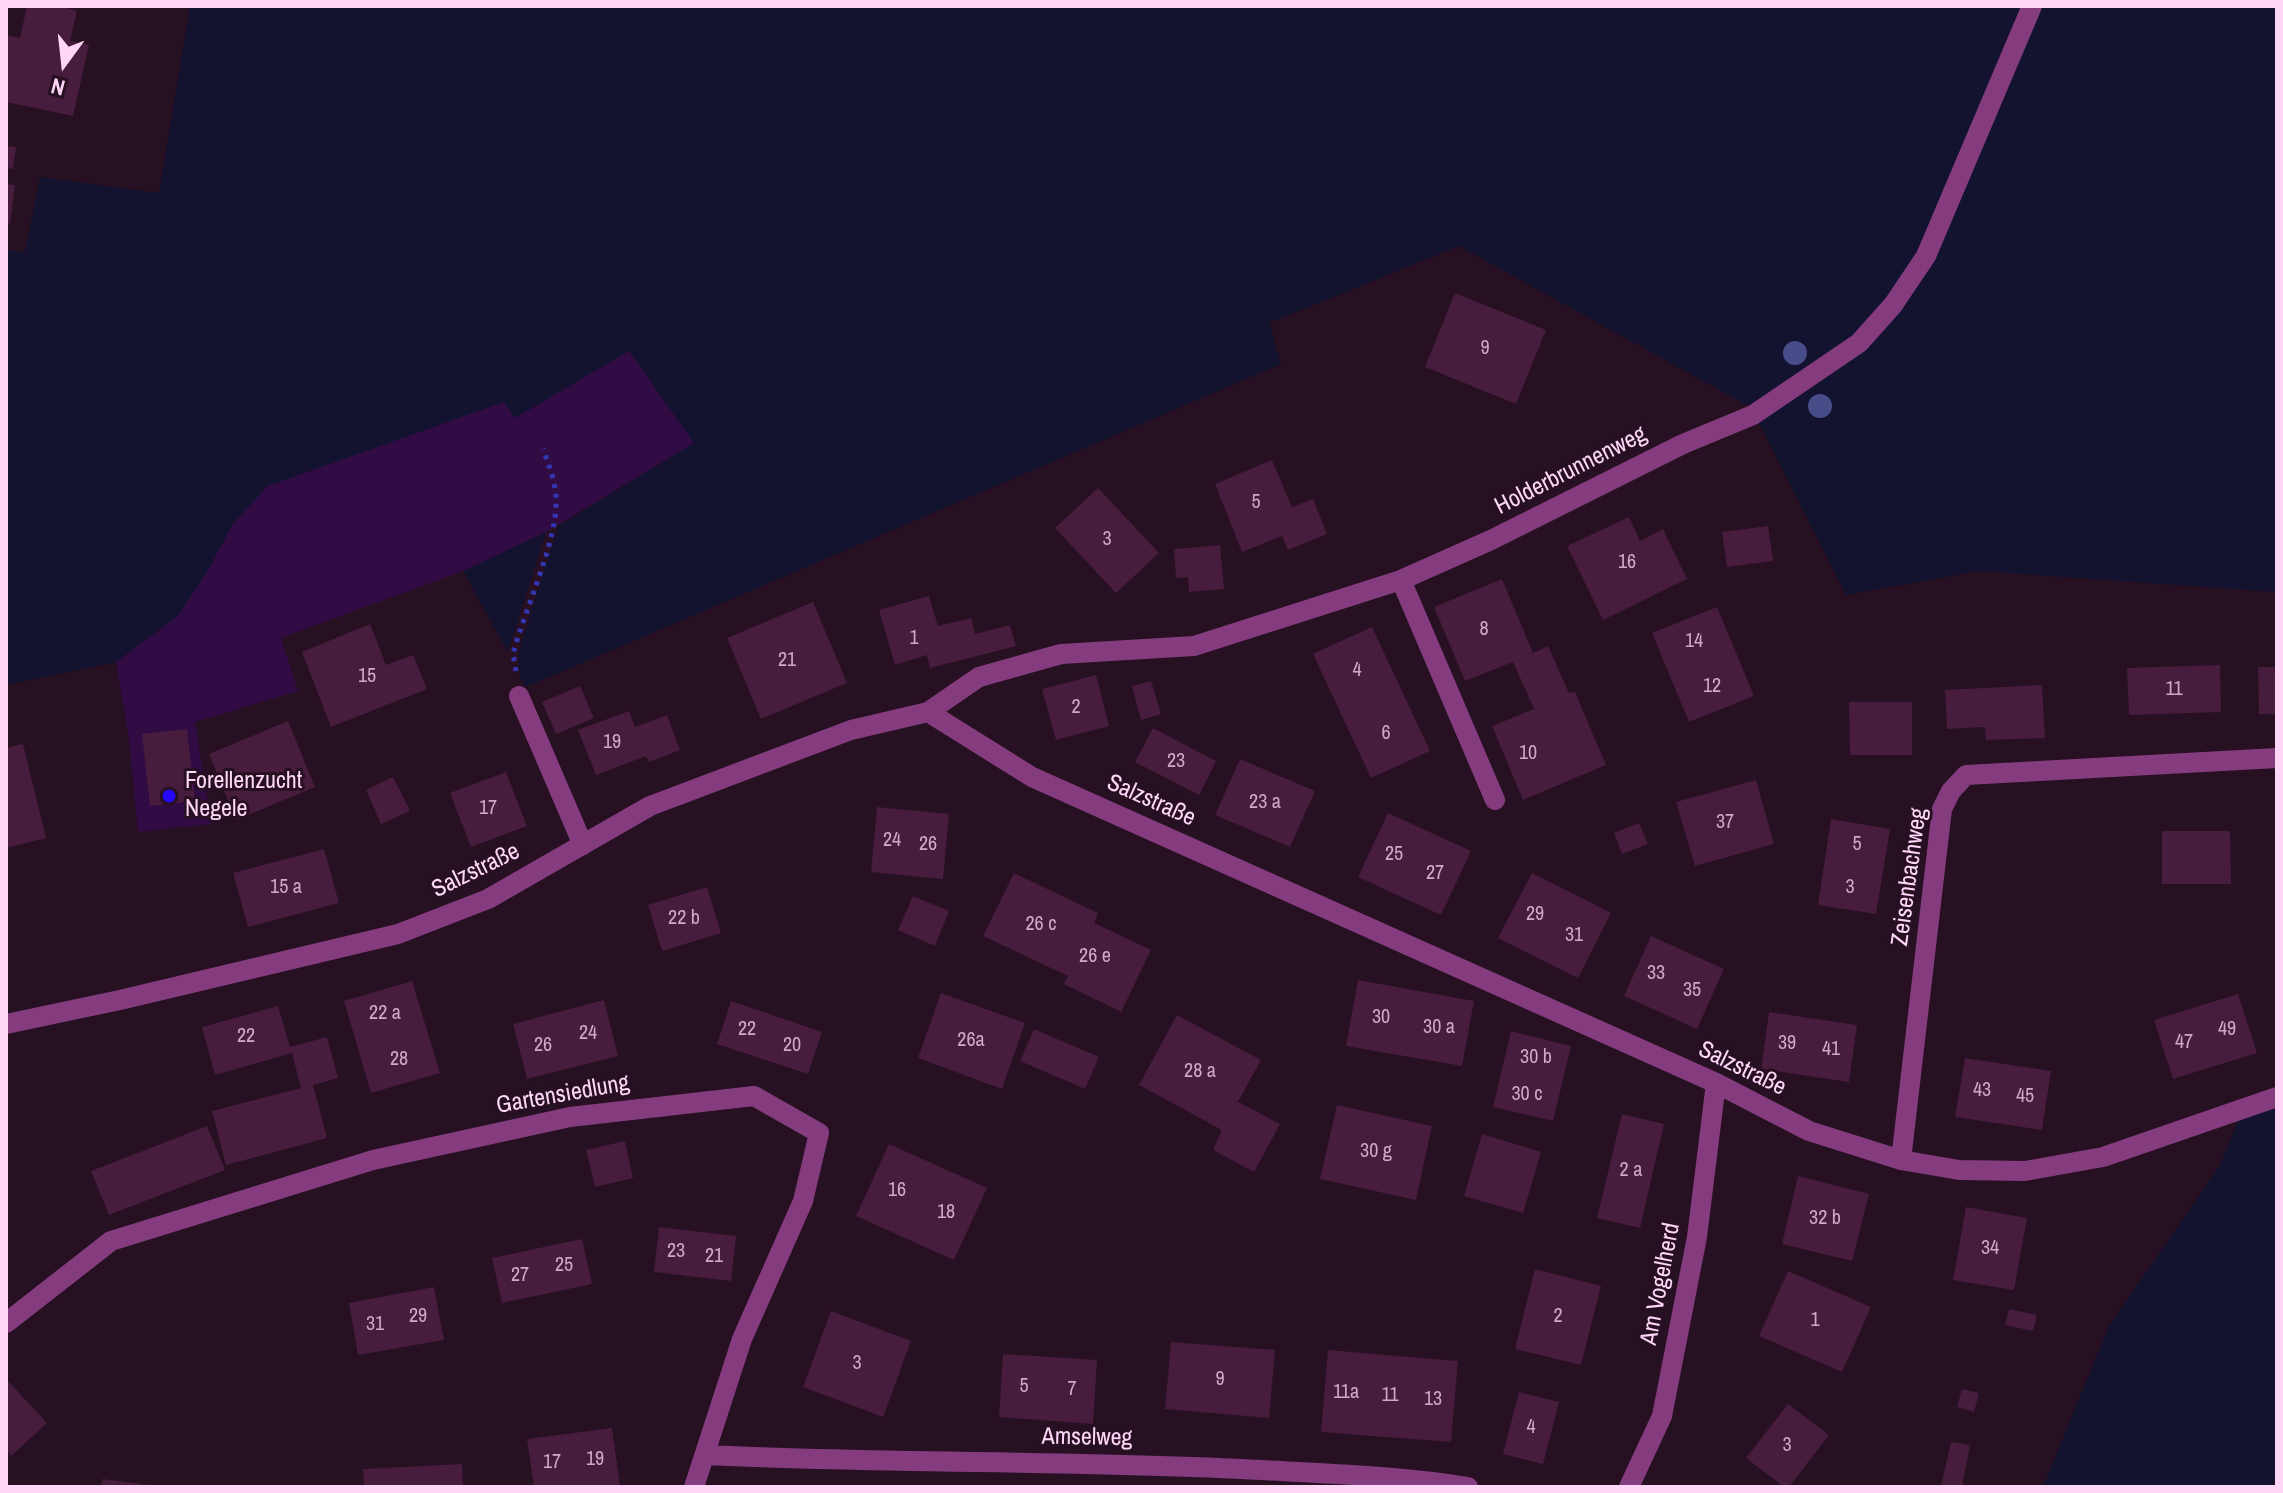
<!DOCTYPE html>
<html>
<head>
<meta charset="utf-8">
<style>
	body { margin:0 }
	#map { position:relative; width:2283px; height:1493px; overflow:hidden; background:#261022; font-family:"Archivo Narrow",sans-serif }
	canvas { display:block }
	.frame { position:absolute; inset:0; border:8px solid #fed6f8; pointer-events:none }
	.north { position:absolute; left:24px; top:24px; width:80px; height:80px; -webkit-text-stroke:6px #261022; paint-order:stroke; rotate:195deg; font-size:22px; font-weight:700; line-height:32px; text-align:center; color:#fed6f8 }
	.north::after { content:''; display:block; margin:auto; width:28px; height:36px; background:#fed6f8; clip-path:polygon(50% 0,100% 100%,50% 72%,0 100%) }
</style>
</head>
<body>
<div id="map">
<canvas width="2283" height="1493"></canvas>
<div class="frame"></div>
<div class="north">N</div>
</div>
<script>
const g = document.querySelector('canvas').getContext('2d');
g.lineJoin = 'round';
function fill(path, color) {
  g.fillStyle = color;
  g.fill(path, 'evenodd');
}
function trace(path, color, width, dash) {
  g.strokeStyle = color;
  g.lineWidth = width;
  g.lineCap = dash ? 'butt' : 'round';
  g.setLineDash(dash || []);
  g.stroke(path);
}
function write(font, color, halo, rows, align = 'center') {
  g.font = font + ' "Archivo Narrow",sans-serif';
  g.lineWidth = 6;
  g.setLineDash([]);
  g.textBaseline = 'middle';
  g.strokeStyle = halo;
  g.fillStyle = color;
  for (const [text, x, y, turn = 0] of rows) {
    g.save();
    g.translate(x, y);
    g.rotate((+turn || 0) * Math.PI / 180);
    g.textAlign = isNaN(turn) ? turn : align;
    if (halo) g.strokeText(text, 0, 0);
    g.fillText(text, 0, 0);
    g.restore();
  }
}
const green = new Path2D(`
	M190,6H2025L1919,253L1889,301L1856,336L1752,408L1459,246L1269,323L1281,364L526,687L519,674L518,654L558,526L694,443L629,351L515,419L206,574L178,616L116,662L6,685V250L25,252L40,177L159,193Z
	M2038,6H2277V592L1979,571L1846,595L1757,419L1899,308Z
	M546,532L508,652L463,571Z
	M2277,1102V1487H2043L2109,1326L2219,1167L2241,1114Z`);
const water = new Path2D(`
	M629,351L694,443L546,532L463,571L281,638L298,691L195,722L211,824L138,832L129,739L116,662L178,616L206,574L233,524L268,486L504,402L515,418Z`);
const building = new Path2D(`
	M27,6H61L77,11L70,41L89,45L73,116L6,102V35L20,38Z
	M6,146L16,147L13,169L6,168Z
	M6,184L15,185L10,224L6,223Z
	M1455,293L1546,330L1516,404L1425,367Z
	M1272,460L1292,507L1313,499L1327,534L1288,550L1282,536L1242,552L1215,484Z
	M1098,488L1159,553L1116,593L1055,528Z
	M1629,517L1640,541L1663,529L1687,579L1603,620L1567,546Z
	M1768,526L1773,561L1727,567L1722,532Z
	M1220,545L1224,589L1189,592L1188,577L1176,578L1174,549Z
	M1502,579L1533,653L1548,646L1569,693L1575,692L1606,765L1523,800L1492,726L1534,709L1513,662L1465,681L1434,607Z
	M929,596L938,626L971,618L975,634L1010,625L1016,646L930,668L927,655L895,665L879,610Z
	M813,602L847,683L761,719L727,638Z
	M1717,607L1754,696L1689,722L1652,633Z
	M370,624L386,665L413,655L427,689L331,727L302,652Z
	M1372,627L1430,751L1371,778L1313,654Z
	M2220,665L2221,712L2129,715L2127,668Z
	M2258,667H2277V714H2259Z
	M1096,675L1109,726L1056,740L1042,689Z
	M1151,681L1161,714L1141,720L1132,686Z
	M2042,685L2045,738L1986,740L1985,727L1947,729L1945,690Z
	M580,686L594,718L556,734L542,702Z
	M1849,702H1912V755H1850Z
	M629,711L635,727L667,715L680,750L649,762L646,756L596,775L578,730Z
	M288,721L315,787L236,820L209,754Z
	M1153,728L1216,761L1199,795L1135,762Z
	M187,729L195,801L150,806L142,734Z
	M23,744L46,838L6,848V748Z
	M1240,759L1315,791L1290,847L1215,815Z
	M506,772L527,826L471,847L450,793Z
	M393,777L410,811L381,824L366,790Z
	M1756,780L1774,844L1695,866L1676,802Z
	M877,807L949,814L943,879L871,872Z
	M1388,813L1471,851L1441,915L1358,877Z
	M1831,819L1890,829L1876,914L1818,905Z
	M1639,823L1648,844L1622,854L1614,833Z
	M2162,831H2230L2231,884H2162Z
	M324,849L339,903L248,927L233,873Z
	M1014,873L1098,913L1094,923L1151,950L1121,1012L1064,984L1068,976L983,936Z
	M1532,873L1611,913L1578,978L1498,938Z
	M707,887L721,933L662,951L648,905Z
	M913,896L949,911L935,946L898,930Z
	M1651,936L1724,969L1697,1029L1624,996Z
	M1358,980L1474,1001L1462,1066L1346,1046Z
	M412,981L440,1073L371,1093L344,1001Z
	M941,993L1025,1023L1002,1089L918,1058Z
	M2238,994L2257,1053L2173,1079L2154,1020Z
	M604,1000L618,1056L527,1079L513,1024Z
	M731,1001L822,1032L808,1074L717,1044Z
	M278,1006L290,1047L327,1037L338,1078L313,1085L327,1138L226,1165L212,1111L301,1088L292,1053L215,1075L202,1027Z
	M1769,1012L1857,1025L1849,1082L1761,1069Z
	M1177,1015L1261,1060L1238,1102L1280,1124L1254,1172L1213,1150L1222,1130L1139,1085Z
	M1034,1029L1099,1057L1085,1089L1020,1061Z
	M1511,1031L1571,1046L1553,1121L1493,1107Z
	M1965,1058L2051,1071L2042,1130L1955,1117Z
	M1337,1105L1432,1126L1416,1200L1320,1179Z
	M1622,1114L1664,1124L1640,1228L1597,1218Z
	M207,1126L225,1170L109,1215L91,1171Z
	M1482,1134L1541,1152L1523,1213L1464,1196Z
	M625,1141L633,1178L595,1187L586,1150Z
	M889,1144L987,1188L954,1260L856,1216Z
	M1798,1176L1869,1194L1852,1261L1782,1244Z
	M1966,1207L2027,1218L2014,1290L1953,1280Z
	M659,1227L736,1236L731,1281L654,1272Z
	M582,1239L592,1284L502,1303L492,1258Z
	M1535,1269L1601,1286L1581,1365L1515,1349Z
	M1788,1271L1871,1307L1842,1372L1759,1336Z
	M434,1287L444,1340L358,1355L349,1303Z
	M2009,1309L2037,1315L2033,1331L2005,1325Z
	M831,1311L911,1341L883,1417L803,1387Z
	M1171,1342L1275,1350L1269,1418L1165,1409Z
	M1328,1350L1458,1361L1451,1442L1321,1432Z
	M1003,1354L1097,1360L1093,1424L999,1417Z
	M6,1379L47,1423L11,1456L6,1450Z
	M1962,1389L1979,1393L1974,1412L1957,1407Z
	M1519,1392L1559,1402L1543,1464L1503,1454Z
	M1788,1404L1829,1435L1789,1487H1784L1746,1458Z
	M612,1428L620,1486L534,1487L527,1439Z
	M1951,1442L1970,1445L1962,1487L1941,1486Z
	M462,1464L463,1487H364L363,1469Z
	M102,1479L150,1485V1487H101Z`);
const path = new Path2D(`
	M516,671L513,654C524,611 559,538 556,497C555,481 549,465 543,449`);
const minor = new Path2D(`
	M1401,580L1495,800
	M519,696L583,845
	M928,712L979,677L1061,654L1194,646L1401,580L1491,540L1683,444L1753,415L1859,343L1893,305L1926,256L2032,6
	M6,1024L120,1000L398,934L488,899L650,806L851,730L928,712L1032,777L1716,1083L1809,1131L1901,1160L1959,1170L2025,1171L2103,1157L2277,1097
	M1901,1160L1942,809L1951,791L1966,775L2277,758
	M6,1323L111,1241L373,1160L570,1117L754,1096L819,1133L803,1201L742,1339L694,1487
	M705,1455C891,1464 1077,1460 1262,1470C1331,1474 1400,1476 1468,1487
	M1629,1487L1662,1416L1697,1237L1716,1083`);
const trees = [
	[1795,353],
	[1820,406]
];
const markers = [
	[169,796,8,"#2608f9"]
];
const numberNames = [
	["9",1485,349],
	["5",1256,503],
	["3",1107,540],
	["16",1627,563],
	["8",1484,630],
	["1",914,639],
	["14",1694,642],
	["21",787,661],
	["4",1357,671],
	["15",367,677],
	["12",1712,687],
	["11",2174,690],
	["2",1076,708],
	["6",1386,734],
	["19",612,743],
	["10",1528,754],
	["23",1176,762],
	["23 a",1265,803],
	["17",488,809],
	["37",1725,823],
	["24",892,841],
	["26",928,845],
	["5",1857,845],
	["25",1394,855],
	["27",1435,874],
	["15 a",286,888],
	["3",1850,888],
	["29",1535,915],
	["22 b",684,919],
	["26 c",1041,925],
	["31",1574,936],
	["26 e",1095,957],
	["33",1656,974],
	["35",1692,991],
	["22 a",385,1014],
	["30",1381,1018],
	["30 a",1439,1028],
	["22",747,1030],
	["49",2227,1030],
	["24",588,1034],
	["22",246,1037],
	["26a",971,1041],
	["47",2184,1043],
	["39",1787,1044],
	["26",543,1046],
	["20",792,1046],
	["41",1831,1050],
	["30 b",1536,1058],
	["28",399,1060],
	["28 a",1200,1072],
	["43",1982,1091],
	["30 c",1527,1095],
	["45",2025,1097],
	["30 g",1376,1152],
	["2 a",1631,1171],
	["16",897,1191],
	["18",946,1213],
	["32 b",1825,1219],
	["34",1990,1249],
	["23",676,1252],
	["21",714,1257],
	["25",564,1266],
	["27",520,1276],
	["29",418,1317],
	["2",1558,1317],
	["1",1815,1321],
	["31",375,1325],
	["3",857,1364],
	["9",1220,1380],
	["5",1024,1387],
	["7",1072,1390],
	["11a",1346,1393],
	["11",1390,1396],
	["13",1433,1400],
	["4",1531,1428],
	["3",1787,1446],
	["19",595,1460],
	["17",552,1463]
];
const streetNames = [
	["Holderbrunnenweg",1571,471,-27],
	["Salzstraße",1151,801,24],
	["Salzstraße",476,871,-26],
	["Zeisenbachweg",1910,877,-82],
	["Salzstraße",1742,1069,26],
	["Gartensiedlung",563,1095,-10],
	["Am Vogelherd",1661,1284,-79],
	["Amselweg",1087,1438,1]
];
const poiNames = [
	["Forellenzucht",185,782],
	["Negele",185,810]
];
fill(green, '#131330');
fill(water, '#310c44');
fill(building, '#471c3d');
trace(path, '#3337b6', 5, [4, 6]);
trace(minor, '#843c7f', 20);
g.fillStyle = '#484c89';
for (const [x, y] of trees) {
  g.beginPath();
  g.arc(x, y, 12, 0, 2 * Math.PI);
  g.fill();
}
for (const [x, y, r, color] of markers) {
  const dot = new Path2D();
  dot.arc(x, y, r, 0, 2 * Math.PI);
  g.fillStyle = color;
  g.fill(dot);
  trace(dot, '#261022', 3);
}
write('20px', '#d0a8c9', null, numberNames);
write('24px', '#fed6f8', '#261022', streetNames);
write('24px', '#fed6f8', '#261022', poiNames, 'left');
</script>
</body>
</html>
